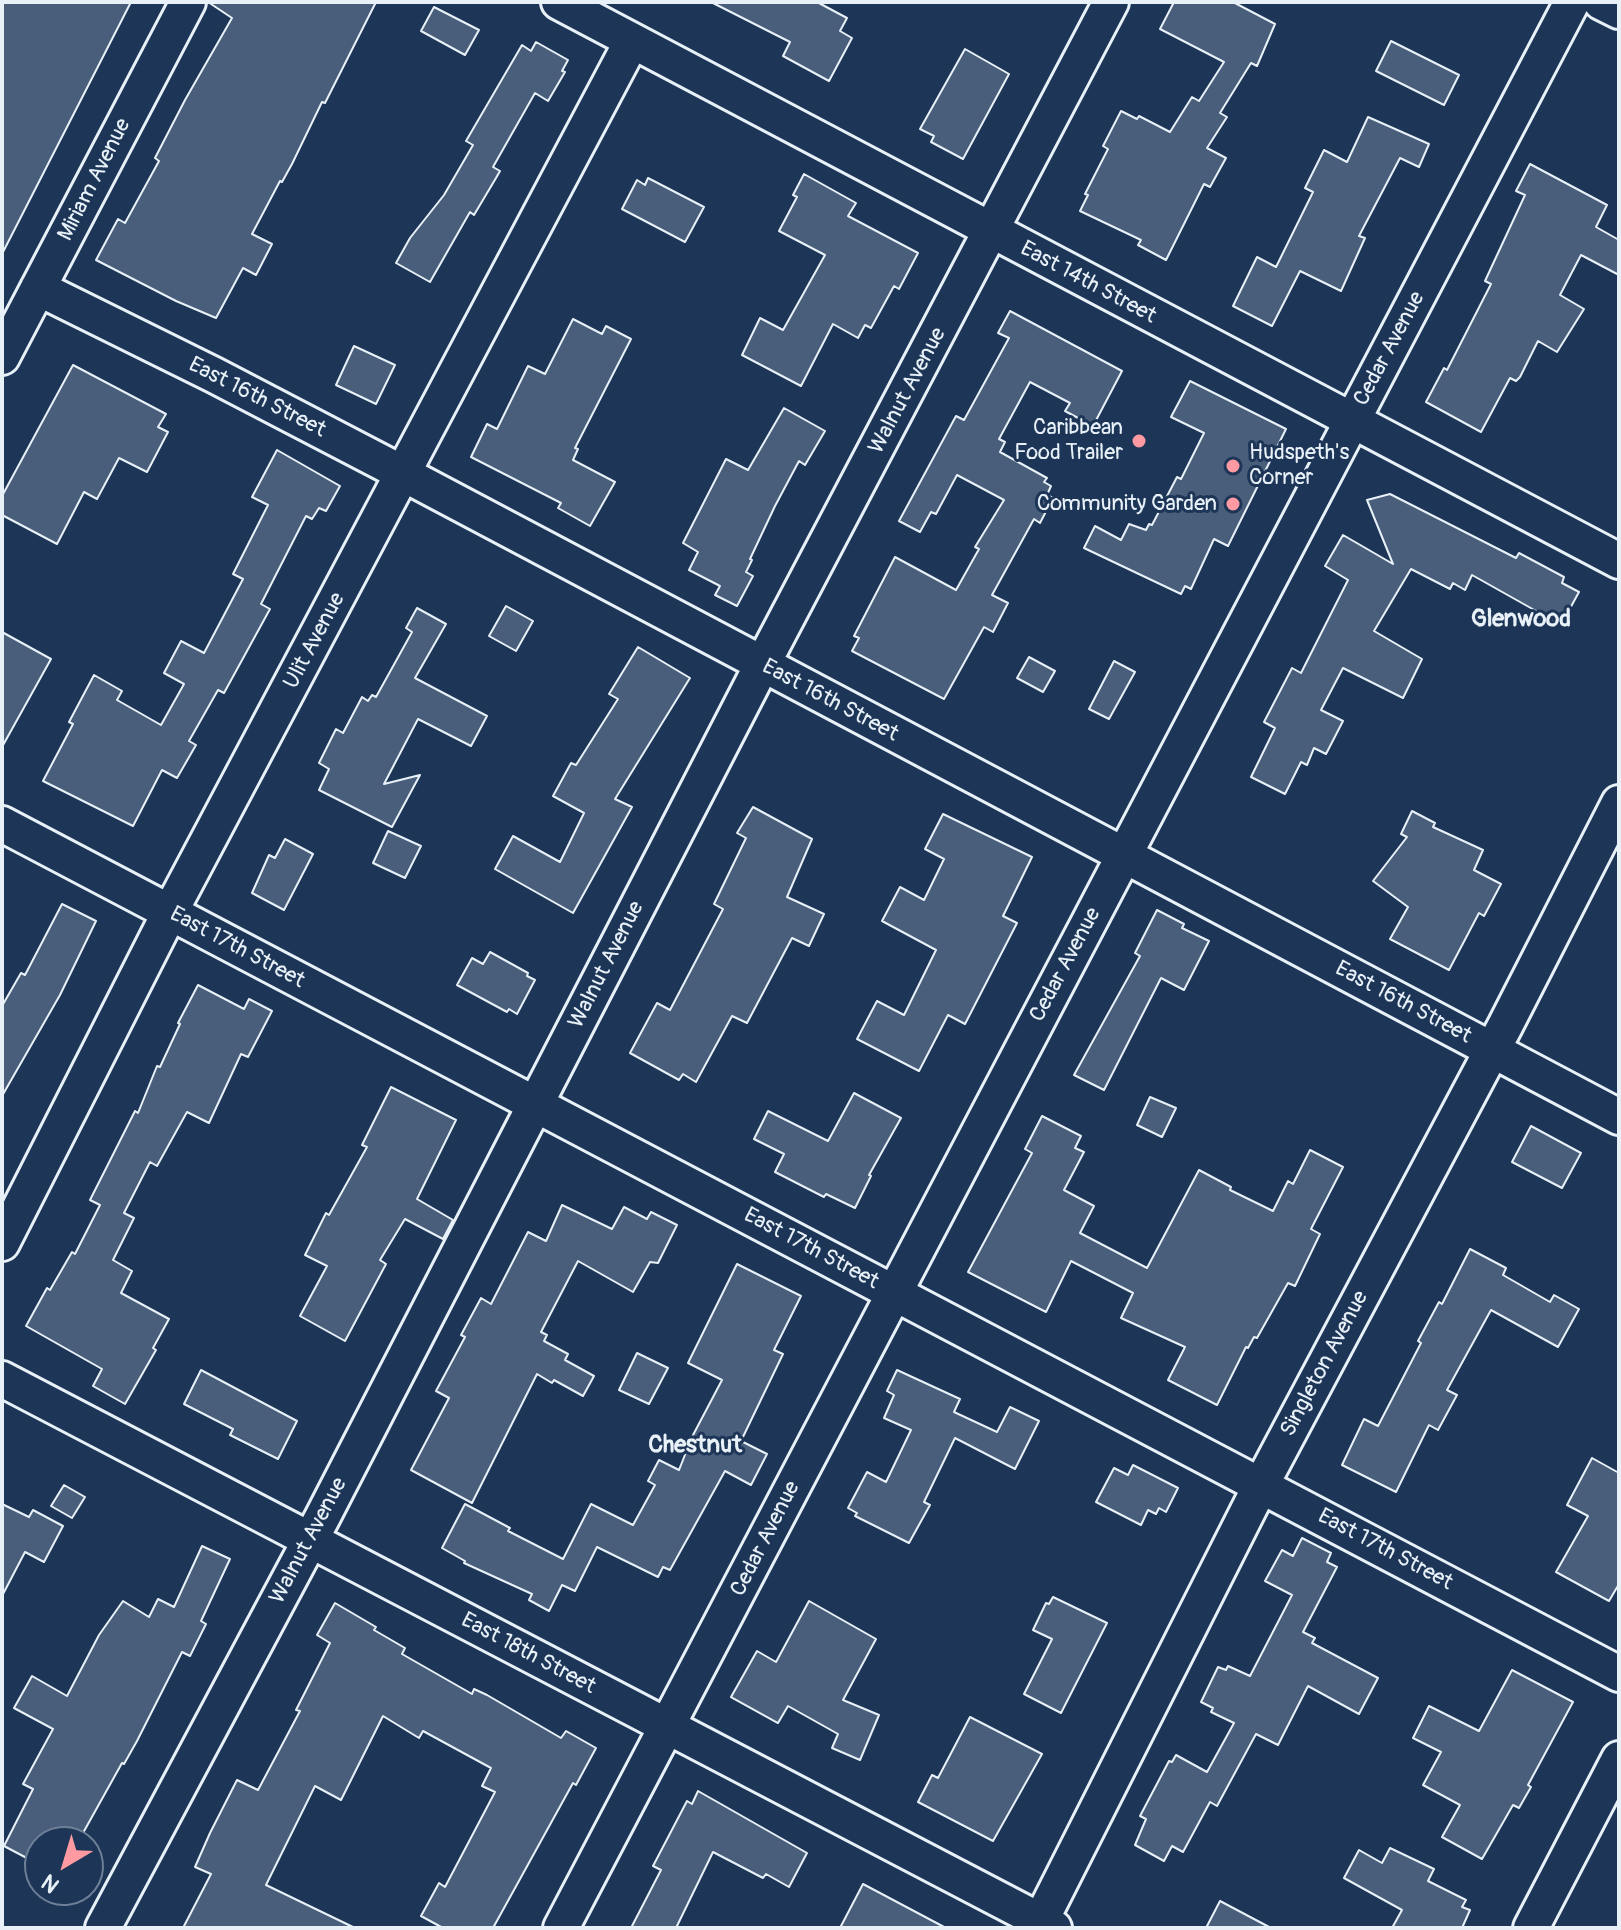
<!DOCTYPE html>
<html>
<head>
<meta charset="utf-8">
<style>
	body { margin:0 }
	#map { position:relative; width:1621px; height:1930px; overflow:hidden; background:#1d3557; font-family:Pangolin,sans-serif }
	canvas { display:block }
	.frame { position:absolute; inset:0; border:4px solid #e8f1f8; pointer-events:none }
	.north { position:absolute; left:24px; top:1826px; width:80px; height:80px; box-sizing:border-box; background:#1d3557; border:2px solid #6e8097; border-radius:50%; rotate:218deg; font-size:22px; font-weight:700; line-height:32px; text-align:center; color:#e8f1f8 }
	.north::after { content:''; display:block; margin:auto; width:28px; height:36px; background:#ff9aa2; clip-path:polygon(50% 0,100% 100%,50% 72%,0 100%) }
</style>
</head>
<body>
<div id="map">
<canvas width="1621" height="1930"></canvas>
<div class="frame"></div>
<div class="north">N</div>
</div>
<script>
const g = document.querySelector('canvas').getContext('2d');
g.lineJoin = 'round';
function fill(path, color) {
  g.fillStyle = color;
  g.fill(path, 'evenodd');
}
function trace(path, color, width, dash) {
  g.strokeStyle = color;
  g.lineWidth = width;
  g.lineCap = dash ? 'butt' : 'round';
  g.setLineDash(dash || []);
  g.stroke(path);
}
function write(font, color, halo, rows, align = 'center') {
  g.font = font + ' Pangolin,sans-serif';
  g.lineWidth = 6;
  g.setLineDash([]);
  g.textBaseline = 'middle';
  g.strokeStyle = halo;
  g.fillStyle = color;
  for (const [text, x, y, turn = 0] of rows) {
    g.save();
    g.translate(x, y);
    g.rotate((+turn || 0) * Math.PI / 180);
    g.textAlign = isNaN(turn) ? turn : align;
    if (halo) g.strokeText(text, 0, 0);
    g.fillText(text, 0, 0);
    g.restore();
  }
}
const building = new Path2D(`
	M2,2H131L2,254Z
	M208,2H376L325,103L322,102L292,164L282,182L280,181L252,234L272,244L256,275L243,268L216,318L176,301L96,260L118,219L125,223L159,161L155,158L185,100L232,18Z
	M711,2H817L847,18L840,31L852,38L829,81L783,56L790,42Z
	M1174,2H1233L1275,24L1257,66L1251,63L1220,113L1227,117L1207,148L1226,158L1210,187L1204,184L1166,260L1138,245L1141,240L1080,211L1088,195L1085,194L1108,149L1103,146L1121,111L1137,119L1139,116L1170,132L1192,97L1199,101L1224,62L1160,29Z
	M434,7L479,30L465,55L421,31Z
	M1391,41L1459,75L1444,105L1376,71Z
	M536,42L568,60L562,71L565,72L548,101L535,93L493,167L500,171L496,178L474,215L470,212L430,282L396,263L410,238L444,195L473,145L466,141L522,45L531,51Z
	M965,49L1009,74L963,159L931,142L934,136L920,129Z
	M1368,117L1429,144L1419,167L1400,158L1359,236L1365,238L1341,291L1300,271L1272,326L1233,306L1257,257L1276,267L1313,192L1305,188L1324,150L1347,162Z
	M1530,164L1607,205L1596,227L1619,240V275L1581,255L1560,295L1584,309L1557,352L1538,341L1520,377L1516,381L1510,378L1481,432L1426,402L1444,368L1447,370L1491,284L1485,281L1525,195L1516,191Z
	M804,174L856,203L848,216L918,253L899,289L894,286L871,328L865,325L858,338L833,324L801,386L742,355L760,318L783,330L825,255L779,231L797,197L793,195Z
	M648,178L704,207L685,242L622,209L637,180L645,185Z
	M1010,311L1122,371L1093,426L1065,411L1070,403L1030,382L999,439L1005,442L1000,452L1047,478L1044,482L1051,486L1047,495L1053,498L1040,523L1034,519L992,595L1008,603L993,632L984,627L944,699L852,651L859,638L854,636L895,557L956,590L979,549L975,547L1004,500L957,475L936,514L931,512L920,532L899,521L956,416L964,420L1009,338L998,333Z
	M573,319L602,334L606,326L631,339L575,448L578,449L573,460L615,482L590,526L558,508L561,503L471,457L487,424L497,429L528,366L545,374Z
	M354,346L395,365L376,404L336,385Z
	M73,365L166,414L158,427L168,432L147,472L119,458L97,499L84,492L57,544L2,515V496Z
	M1190,381L1286,429L1228,546L1214,539L1191,589L1185,586L1181,594L1084,548L1095,526L1121,540L1129,524L1146,530L1149,524L1152,525L1177,477L1181,479L1204,433L1171,417Z
	M784,408L825,431L805,465L799,461L775,506L750,559L752,560L746,572L753,576L737,606L715,595L720,586L689,570L698,552L683,543L726,459L748,470Z
	M277,450L340,486L326,511L319,508L312,519L306,516L261,604L270,609L224,693L218,690L189,741L196,745L177,778L162,770L133,826L43,781L73,724L69,722L94,675L122,691L117,700L161,725L184,684L164,673L181,641L204,653L243,579L233,574L268,505L252,497Z
	M1390,494L1516,558L1519,553L1564,577L1562,583L1579,592L1561,625L1472,575L1465,590L1453,583L1450,589L1411,569L1374,631L1422,659L1403,698L1343,668L1321,710L1343,721L1326,754L1314,748L1307,765L1301,762L1285,794L1251,777L1275,728L1264,722L1292,668L1301,673L1348,580L1325,566L1343,535L1393,564L1367,500Z
	M506,606L533,621L516,651L489,636Z
	M417,608L446,624L415,678L487,716L471,746L418,719L384,784L420,775L392,827L319,790L329,769L319,763L336,729L343,733L362,697L368,701L372,695L376,697L412,632L406,628Z
	M2,632L51,659L2,747Z
	M638,647L690,678L615,799L632,807L573,913L495,869L513,836L560,862L584,813L553,796L571,763L576,765L618,699L609,694Z
	M1029,657L1055,671L1043,692L1017,678Z
	M1114,661L1135,672L1109,719L1089,709Z
	M753,807L812,839L787,897L824,914L809,946L792,938L747,1023L732,1016L696,1082L683,1074L679,1080L630,1053L657,1003L670,1010L723,909L714,904L746,838L737,833Z
	M1412,811L1435,823L1433,827L1483,850L1474,870L1501,884L1484,916L1479,913L1449,970L1390,939L1408,907L1373,881L1407,837L1401,834Z
	M943,814L1032,857L1003,916L1017,923L965,1024L948,1015L919,1071L857,1039L877,1001L904,1015L936,950L882,921L900,887L924,900L944,859L925,849Z
	M388,831L421,846L405,878L373,863Z
	M285,839L313,854L284,910L252,893L269,855L275,858Z
	M62,904L96,921L60,995L2,1096V1006L21,973L25,975Z
	M1157,910L1184,924L1182,928L1209,941L1184,990L1161,978L1104,1090L1074,1075L1140,956L1135,953Z
	M490,952L528,973L527,976L535,980L517,1014L509,1009L507,1012L457,985L472,958L483,964Z
	M198,985L244,1009L249,999L272,1011L248,1057L241,1054L209,1123L187,1112L157,1166L150,1162L124,1213L134,1218L113,1260L132,1271L121,1293L169,1319L153,1348L156,1350L125,1404L93,1386L102,1369L26,1326L47,1288L50,1290L72,1252L75,1254L100,1205L90,1200L135,1111L138,1113L157,1066L160,1067L180,1024L178,1023Z
	M391,1087L456,1120L417,1199L453,1220L443,1239L405,1219L380,1260L386,1264L345,1341L300,1316L327,1266L305,1255L326,1213L329,1215L367,1147L362,1145Z
	M854,1093L901,1118L869,1175L871,1176L855,1208L826,1194L824,1197L775,1172L784,1154L754,1139L768,1111L828,1141Z
	M1150,1097L1176,1108L1162,1137L1137,1125Z
	M1042,1116L1081,1136L1075,1148L1084,1152L1064,1190L1094,1206L1080,1233L1147,1268L1199,1170L1231,1187L1230,1190L1273,1211L1288,1181L1293,1184L1310,1150L1343,1167L1311,1229L1320,1234L1295,1286L1288,1283L1257,1338L1254,1337L1248,1348L1246,1347L1217,1405L1168,1380L1185,1347L1121,1318L1133,1293L1071,1261L1046,1312L968,1272L1032,1153L1025,1149Z
	M1531,1126L1581,1153L1562,1188L1512,1162Z
	M562,1205L612,1229L624,1207L647,1219L651,1212L677,1225L658,1263L650,1262L633,1292L578,1261L541,1332L547,1335L544,1341L568,1354L565,1360L594,1376L583,1396L554,1380L552,1383L537,1374L472,1503L411,1470L449,1398L436,1391L465,1337L461,1335L481,1298L491,1304L528,1232L546,1241Z
	M1470,1249L1506,1268L1503,1275L1550,1302L1554,1295L1579,1309L1558,1347L1491,1310L1447,1390L1457,1395L1438,1430L1429,1425L1396,1492L1342,1465L1364,1419L1378,1426L1421,1343L1418,1341L1439,1302L1442,1304Z
	M737,1264L801,1296L774,1350L783,1354L741,1441L767,1454L751,1485L725,1471L670,1570L663,1567L658,1577L597,1547L575,1591L562,1585L549,1611L529,1600L532,1594L464,1563L465,1561L442,1548L465,1504L510,1528L508,1531L563,1559L591,1504L633,1525L655,1485L648,1481L659,1460L679,1470L692,1437L722,1380L688,1363Z
	M637,1353L668,1368L649,1404L619,1390Z
	M201,1370L297,1421L278,1459L230,1435L233,1429L184,1404Z
	M897,1370L960,1399L954,1412L997,1432L1010,1407L1039,1421L1015,1469L955,1438L924,1502L930,1505L909,1543L855,1516L857,1513L848,1508L867,1472L886,1482L911,1430L884,1418L894,1395L887,1391Z
	M1592,1458L1619,1473V1584L1609,1601L1556,1572L1588,1516L1567,1505Z
	M1133,1465L1178,1488L1166,1512L1159,1508L1156,1514L1148,1510L1141,1525L1096,1502L1114,1468L1128,1475Z
	M64,1485L85,1497L72,1518L51,1506Z
	M2,1504L29,1517L33,1510L63,1526L44,1562L25,1552L2,1596Z
	M1302,1538L1331,1553L1327,1562L1337,1567L1303,1632L1315,1638L1312,1643L1378,1678L1359,1714L1308,1686L1278,1745L1256,1734L1217,1806L1210,1802L1183,1852L1172,1846L1164,1861L1135,1845L1146,1819L1140,1816L1169,1761L1172,1762L1176,1755L1207,1772L1234,1723L1211,1712L1213,1708L1201,1702L1218,1667L1226,1670L1228,1666L1250,1676L1292,1595L1265,1581L1282,1550L1293,1556Z
	M202,1546L230,1559L201,1621L206,1624L190,1656L182,1652L137,1741L124,1764L122,1763L78,1842H40V1865L4,1846L33,1789L23,1784L53,1729L14,1708L32,1676L67,1696L99,1635L123,1601L149,1617L158,1599L174,1607Z
	M1053,1597L1107,1623L1061,1713L1024,1694L1052,1639L1033,1630L1046,1603L1049,1604Z
	M809,1601L876,1639L843,1700L879,1715L860,1760L832,1748L838,1734L788,1706L778,1723L731,1697L757,1651L776,1662Z
	M335,1603L376,1627L374,1630L405,1648L402,1654L472,1694L474,1689L487,1695L561,1738L566,1731L596,1748L576,1785L573,1783L493,1928H443L421,1916L439,1883L445,1887L495,1792L482,1786L491,1768L423,1731L419,1738L383,1716L341,1800L315,1786L266,1885L355,1928H183L211,1874L195,1867L210,1833L237,1780L258,1790L300,1711L296,1710L330,1643L317,1635Z
	M1512,1670L1573,1702L1528,1785L1531,1787L1519,1808L1513,1805L1482,1859L1442,1837L1460,1805L1423,1785L1441,1752L1413,1738L1429,1706L1479,1731Z
	M970,1717L1042,1754L993,1841L918,1802L932,1775L938,1778Z
	M698,1791L807,1853L789,1887L766,1874L763,1878L713,1852L676,1928H631L661,1870L653,1866L687,1801L692,1804Z
	M1390,1848L1434,1869L1428,1881L1466,1900L1462,1907L1470,1910L1462,1928H1392L1402,1910L1344,1878L1359,1850L1382,1863Z
	M863,1884L946,1928H840Z
	M1220,1901L1271,1928H1206Z`);
const street = new Path2D(`
	M559,2L1619,561
	M1601,2L1619,11
	M38,288L214,375L383,463L1619,1117
	M2,357L188,2
	M2,824L1619,1674
	M2,1243L170,912L632,41
	M2,1379L1054,1928
	M103,1928L322,1518L762,665L1111,2
	M561,1928L1572,2
	M1037,1928L1261,1485L1505,1026L1619,803
	M1531,1928L1619,1759`);
const markers = [
	[1139,441,8,"#ff9aa2"],
	[1233,466,8,"#ff9aa2"],
	[1233,504,8,"#ff9aa2"]
];
const streetNames = [
	["Miriam Avenue",95,180,-63],
	["East 14th Street",1088,283,28],
	["Cedar Avenue",1390,349,-62],
	["Walnut Avenue",908,391,-62],
	["East 16th Street",257,398,27],
	["Ulit Avenue",315,641,-62],
	["East 16th Street",830,701,28],
	["East 17th Street",237,948,28],
	["Walnut Avenue",607,965,-63],
	["Cedar Avenue",1066,965,-62],
	["East 16th Street",1403,1003,28],
	["East 17th Street",811,1249,28],
	["Singleton Avenue",1325,1364,-62],
	["Cedar Avenue",766,1539,-63],
	["Walnut Avenue",309,1541,-62],
	["East 17th Street",1385,1550,28],
	["East 18th Street",528,1654,28]
];
const poiNames = [
	["Caribbean",1123,428],
	["Food Trailer",1123,453],
	["Hudspeth's",1249,453,"left"],
	["Corner",1249,478,"left"],
	["Community Garden",1217,504]
];
const neighbourhoodNames = [
	["Glenwood",1521,620],
	["Chestnut",695,1446]
];
fill(building, '#495e7a');
trace(building, '#e8f1f8', 2);
trace(street, '#e8f1f8', 40);
trace(street, '#1d3557', 34);
for (const [x, y, r, color] of markers) {
  const dot = new Path2D();
  dot.arc(x, y, r, 0, 2 * Math.PI);
  g.fillStyle = color;
  g.fill(dot);
  trace(dot, '#1d3557', 3);
}
write('22px', '#e8f1f8', '#1d3557', streetNames);
write('22px', '#e8f1f8', '#1d3557', poiNames, 'right');
write('bold 24px', '#e8f1f8', '#1d3557', neighbourhoodNames);
</script>
</body>
</html>
